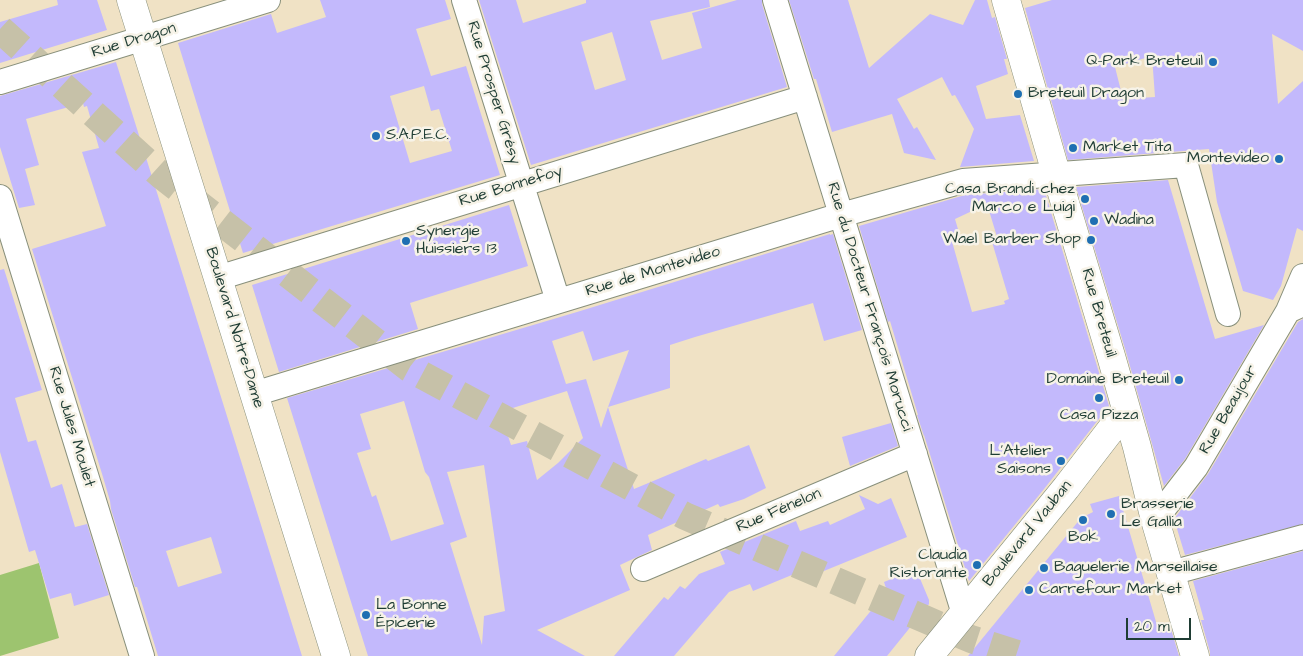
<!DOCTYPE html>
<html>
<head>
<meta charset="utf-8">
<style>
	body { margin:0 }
	#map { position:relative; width:1303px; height:656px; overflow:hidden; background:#f0e2c5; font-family:"Architects Daughter",sans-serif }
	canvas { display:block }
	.scale { position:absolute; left:1126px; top:618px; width:65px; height:22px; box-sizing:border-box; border:2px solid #1f3d34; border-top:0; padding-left:6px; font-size:15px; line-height:18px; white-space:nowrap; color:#1f3d34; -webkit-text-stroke:4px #f7f3e8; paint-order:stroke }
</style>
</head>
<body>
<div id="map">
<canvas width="1303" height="656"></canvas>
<div class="scale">20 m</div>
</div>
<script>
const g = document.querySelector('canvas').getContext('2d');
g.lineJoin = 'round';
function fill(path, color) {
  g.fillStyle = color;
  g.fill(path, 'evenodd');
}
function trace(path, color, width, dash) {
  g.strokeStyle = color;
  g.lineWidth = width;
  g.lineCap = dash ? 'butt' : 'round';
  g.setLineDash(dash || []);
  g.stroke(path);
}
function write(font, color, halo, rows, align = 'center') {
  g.font = font + ' "Architects Daughter",sans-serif';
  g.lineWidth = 5;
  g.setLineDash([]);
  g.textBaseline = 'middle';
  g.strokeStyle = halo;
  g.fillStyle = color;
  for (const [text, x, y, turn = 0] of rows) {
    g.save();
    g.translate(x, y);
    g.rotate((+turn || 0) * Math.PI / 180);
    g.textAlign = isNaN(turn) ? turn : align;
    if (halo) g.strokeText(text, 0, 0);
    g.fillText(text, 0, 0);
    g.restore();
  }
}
const green = new Path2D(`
	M39,563L59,638L0,656V575Z`);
const building = new Path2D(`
	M57,0H97L107,30L0,63V22L58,5Z
	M320,0H445L451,19L416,29L431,76L466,66L500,175L243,253L178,43L271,14L277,33L326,17ZM424,86L431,111L439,109L452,151L410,163L390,96Z
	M479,0H516L523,23L586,3V0H709L710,7L650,21L662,60L702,48L692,13L737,0H762V4L787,87L531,165ZM612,32L626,80L595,90L581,42Z
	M789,0H848L869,68L930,14L963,25L975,0H987L992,18L995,17L1007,59H1004L1008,74L976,86L986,119L1020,115L1034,161L960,167L974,129L955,95L952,96L942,77L897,99L914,129L917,127L936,160L904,153L892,114L832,132L816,79H814Z
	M1052,0H1303V51L1272,34L1278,104L1303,81V231L1297,228L1281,286L1273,300L1243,291L1217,202L1209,149L1068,160L1025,8ZM1152,56L1155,97L1123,99L1115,67Z
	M116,62L191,301L302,656H158L137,587H135L111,509L110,501L103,477L32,249L106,226L82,152L99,148L87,106L84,107L83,103L26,119L39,165L25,169L35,205L19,208L0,147V96ZM211,537L222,573L178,587L166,551Z
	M1168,180L1215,339L1264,325L1185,459L1164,486L1126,352L1076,187Z
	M1044,189L1109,406L1044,489L969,581L924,435V436L917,415H918L890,321L888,322L859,226L965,195ZM987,204L998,240L992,242L1009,299L1004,301L1005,304L972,312L951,238L960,236L955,219Z
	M509,205L528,266L410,303L418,329L279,372L252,285Z
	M830,234V235L833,234L862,330L824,341L813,303L695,337L670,345V388L608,407L629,350L593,361L583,331L552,341L566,384L586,379L601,428L608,407L634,489L706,459L708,461L749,445L766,488L744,499L720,507L718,504L648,535L652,550L620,565L630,590L537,630L585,656H368L287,398L577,312ZM567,391L583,438L558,463L537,480L527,441L511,445L500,412ZM404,401L425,472L429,477L444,524L391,541L376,495L372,497L357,453L371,449L360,414ZM484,465L505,611L484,616L482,645L450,543L467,537L447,472Z
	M4,269L42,390L15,398L28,442L36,440L51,488L62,484L75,527L87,524L109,595L74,606L71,593L50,599L35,550L29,552L0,452V270Z
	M1303,319V524L1185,555L1174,519L1208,474L1298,322Z
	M891,423L898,446L850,466L842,437Z
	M859,495L878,504L891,498L907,537L819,573L816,565L753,591L750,584L729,592L674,656H614L664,597L668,600L680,586L685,589L699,574L725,564L720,552L796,521L800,531L828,521L830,525L865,509Z
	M1119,496L1159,632L1171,629L1179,656H968L1081,518L1093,512L1090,504Z
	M1303,551V656H1210V652L1201,620H1204L1193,581Z
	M916,569L929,600V604L887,656H834L887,591L884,582Z`);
const trunkTunnel = new Path2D(`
	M0,29L161,175L409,368L685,516L971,639L1023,656`);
const minor = new Path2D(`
	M464,0L558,301
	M775,0L964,614
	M0,82L268,0
	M0,197L142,656
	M218,278L805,97
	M1288,311L1303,276
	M254,394L841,215L963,181L1186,165L1228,314
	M1155,520L1196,467L1288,311L1303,304
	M643,569L915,454
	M1171,573L1303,537`);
const tertiary = new Path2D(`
	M131,0L336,656
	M1006,0L1056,173L1111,356L1137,447L1155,520L1195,656
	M929,656L1066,488L1126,410`);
const markers = [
	[1213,62,5,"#1f6fb2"],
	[1018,94,5,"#1f6fb2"],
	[376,136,5,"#1f6fb2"],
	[1073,148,5,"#1f6fb2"],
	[1279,159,5,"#1f6fb2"],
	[1085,199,5,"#1f6fb2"],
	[1094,221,5,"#1f6fb2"],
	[1091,240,5,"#1f6fb2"],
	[406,241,5,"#1f6fb2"],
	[1179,380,5,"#1f6fb2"],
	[1099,398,5,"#1f6fb2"],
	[1061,461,5,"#1f6fb2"],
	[1111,514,5,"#1f6fb2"],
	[1083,520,5,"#1f6fb2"],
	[977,565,5,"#1f6fb2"],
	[1044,568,5,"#1f6fb2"],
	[1029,590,5,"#1f6fb2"],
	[366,615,5,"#1f6fb2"]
];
const streetNames = [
	["Rue Dragon",134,41,-17],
	["Rue Prosper Grésy",493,93,73],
	["Rue Bonnefoy",511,187,-17],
	["Rue de Montevideo",653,272,-17],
	["Rue du Docteur François Morucci",869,307,73],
	["Rue Breteuil",1098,313,74],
	["Boulevard Notre-Dame",234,328,73],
	["Rue Beaujour",1229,410,-60],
	["Rue Jules Moulet",71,427,73],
	["Rue Fénelon",779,511,-23],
	["Boulevard Vauban",1028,534,-51]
];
const poiNames = [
	["Q-Park Breteuil",1203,62,"right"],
	["Breteuil Dragon",1028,94],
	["S.A.P.E.C.",386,136],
	["Market Tita",1083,148],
	["Montevideo",1269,159,"right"],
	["Casa Brandi chez",1075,190,"right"],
	["Marco e Luigi",1075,208,"right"],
	["Wadina",1104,221],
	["Synergie",416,232],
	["Huissiers 13",416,250],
	["Wael Barber Shop",1081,240,"right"],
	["Domaine Breteuil",1169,380,"right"],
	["Casa Pizza",1099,416,"center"],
	["L'Atelier",1051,452,"right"],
	["Saisons",1051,470,"right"],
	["Brasserie",1121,505],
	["Le Gallia",1121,523],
	["Bok",1083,538,"center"],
	["Claudia",967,556,"right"],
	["Ristorante",967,574,"right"],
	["Baguelerie Marseillaise",1054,568],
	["Carrefour Market",1039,590],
	["La Bonne",376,606],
	["Épicerie",376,624]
];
fill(green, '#9dc46f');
fill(building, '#c3b9fc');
trace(trunkTunnel, '#c6c1a8', 28, [28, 14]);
trace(minor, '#88907c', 26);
trace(tertiary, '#88907c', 29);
trace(minor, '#fff', 24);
trace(tertiary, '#fff', 28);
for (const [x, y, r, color] of markers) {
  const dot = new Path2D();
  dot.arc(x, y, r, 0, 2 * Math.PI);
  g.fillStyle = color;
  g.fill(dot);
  trace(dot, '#f7f3e8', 2);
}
write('16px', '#1f3d34', '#f7f3e8', streetNames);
write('16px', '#1f3d34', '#f7f3e8', poiNames, 'left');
</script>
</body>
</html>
